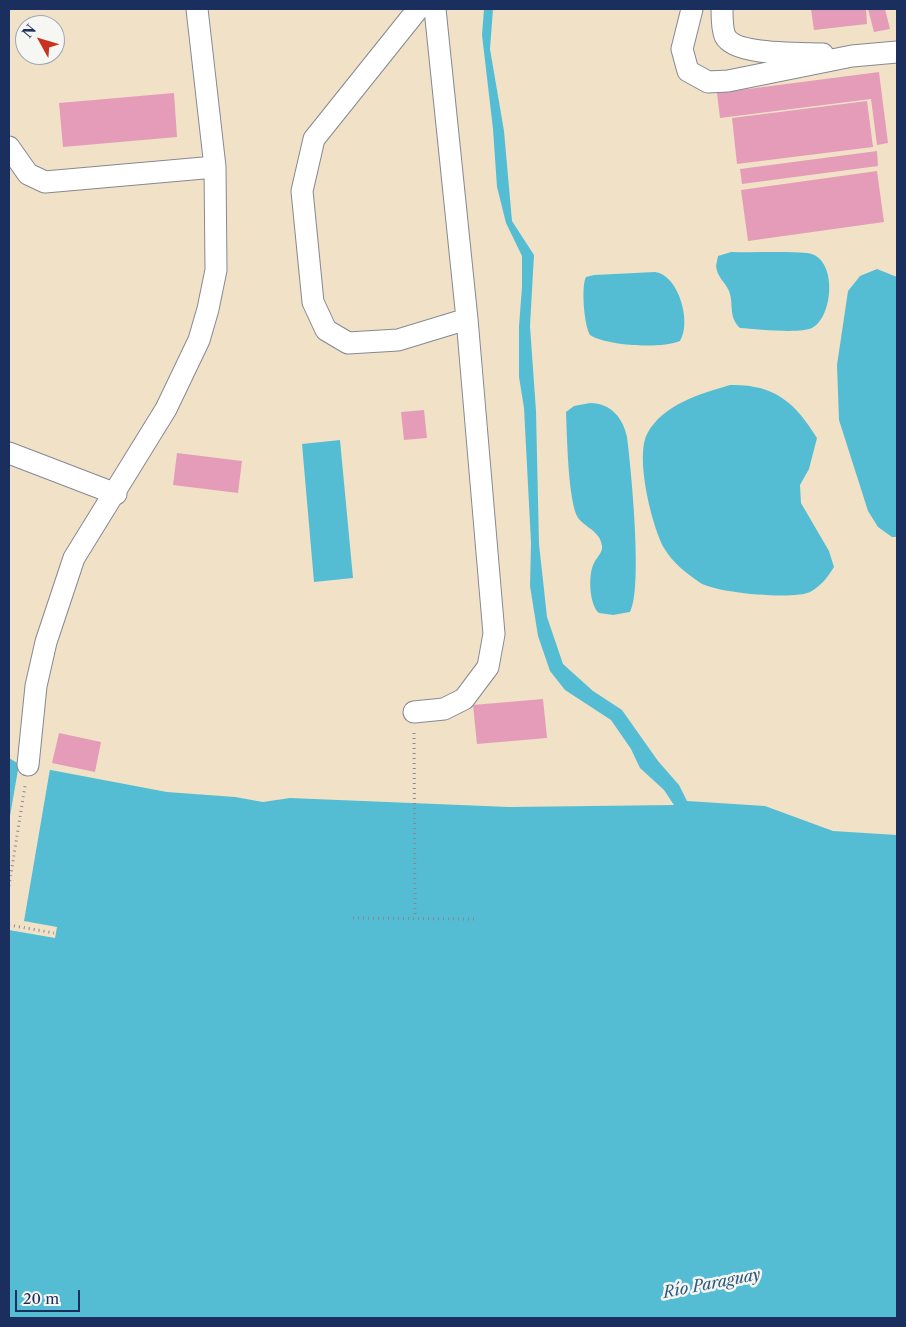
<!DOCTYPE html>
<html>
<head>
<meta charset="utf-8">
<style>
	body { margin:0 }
	#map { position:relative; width:906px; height:1327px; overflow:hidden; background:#f1e2c7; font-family:"Libre Caslon Text",serif }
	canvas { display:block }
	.frame { position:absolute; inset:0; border:10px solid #1b2f5e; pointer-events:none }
	.north { position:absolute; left:15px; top:15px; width:50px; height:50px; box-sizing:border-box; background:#f6f6f2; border:1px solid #9ea6b7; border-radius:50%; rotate:309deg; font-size:14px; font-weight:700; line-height:20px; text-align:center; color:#1b2f5e }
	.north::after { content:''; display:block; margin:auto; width:18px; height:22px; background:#c8321e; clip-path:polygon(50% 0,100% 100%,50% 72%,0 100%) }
	.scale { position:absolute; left:15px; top:1290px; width:65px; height:22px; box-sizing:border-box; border:2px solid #1b2f5e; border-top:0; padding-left:6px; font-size:15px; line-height:18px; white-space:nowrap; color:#1b2f5e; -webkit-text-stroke:4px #f6f6f2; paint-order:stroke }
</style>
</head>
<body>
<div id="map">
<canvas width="906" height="1327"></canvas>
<div class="frame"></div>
<div class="north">N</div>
<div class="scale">20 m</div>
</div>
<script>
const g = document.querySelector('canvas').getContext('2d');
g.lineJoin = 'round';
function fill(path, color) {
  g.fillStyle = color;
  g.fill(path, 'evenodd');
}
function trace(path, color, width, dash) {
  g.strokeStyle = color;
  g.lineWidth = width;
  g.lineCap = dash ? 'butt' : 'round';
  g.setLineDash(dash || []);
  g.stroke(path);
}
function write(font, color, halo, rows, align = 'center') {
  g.font = font + ' "Libre Caslon Text",serif';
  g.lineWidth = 5;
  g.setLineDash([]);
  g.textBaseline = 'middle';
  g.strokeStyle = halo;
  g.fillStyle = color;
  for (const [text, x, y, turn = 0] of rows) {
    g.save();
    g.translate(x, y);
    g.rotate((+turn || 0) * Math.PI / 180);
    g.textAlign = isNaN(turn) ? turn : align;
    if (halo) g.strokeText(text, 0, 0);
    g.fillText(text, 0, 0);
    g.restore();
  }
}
const water = new Path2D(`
	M484,9H493L490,49L504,131L512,221L534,255L530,326L536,411L539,544L547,617L563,664L593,691L622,710L658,761L679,785L687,801L765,806L833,831L897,835V1318H9V758L19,764L167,792L235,797L263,802L290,798L509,807L674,805L664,790L640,768L631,749L611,720L565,690L550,671L538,636L530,586L531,543L524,408L519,377V326L522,287V256L506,223L497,187L493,129L482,35Z
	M731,252C756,253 783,251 807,253C838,256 834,317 812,328C800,334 755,329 740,328C728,317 734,304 729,291C725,282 717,277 716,266L718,256Z
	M877,269L897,277V537H892L878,527L868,511L839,420L837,365L848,291L860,276Z
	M655,272C679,275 692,323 680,341C661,349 607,346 590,335C584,325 581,286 586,277L594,275Z
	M730,385C774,384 795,402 817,438L809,469L800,485L801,503L829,551L834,567C827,578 821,586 810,592C794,600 713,593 699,582C686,573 672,562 664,548C652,526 635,458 647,434C663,404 700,394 730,385Z
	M590,403C611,403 623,418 627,437C631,468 643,589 630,612L613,615L599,613C589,605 588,574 594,563C597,557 603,552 602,546C600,529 581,527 576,514C568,492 567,437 566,412L574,406Z
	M340,440L353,578L314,582L302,444Z`);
const pier = new Path2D(`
	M19,764L50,769L24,921L57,927L55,938L9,930V822Z`);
const building = new Path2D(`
	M811,9H866L867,24L814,30Z
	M868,9H885L890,29L874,32Z
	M879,72L888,143L877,145L871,99L720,118L717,93Z
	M174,93L177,137L63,147L59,103Z
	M867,101L873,147L737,164L732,118Z
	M877,151L878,166L742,184L740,169Z
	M877,171L884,222L748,241L741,190Z
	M424,410L427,438L404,440L401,412Z
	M177,453L242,461L238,493L173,485Z
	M543,699L547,738L477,744L473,705Z
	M59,733L101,742L95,772L52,763Z`);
const path = new Path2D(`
	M414,733L415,918
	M9,886L25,786
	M353,918L477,919
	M9,925L54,933`);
const minor = new Path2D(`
	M418,9L314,139L302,191L313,302L326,330L348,343L398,340L467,319L435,9
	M692,9L682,49L688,71L708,82L728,81L852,56L897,52
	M722,9C722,17 722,29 725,36C735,56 802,53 823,54
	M9,147L28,174L45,182L215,167
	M9,453L116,494
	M414,712L444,709L464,699L488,667L494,634L467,319
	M28,765L36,686L46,642L74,558L166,409L199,340L208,309L216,270L215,167L197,9`);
const waterNames = [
	["Río Paraguay",712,1284,-11]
];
fill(water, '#55bdd3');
fill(pier, '#f1e2c7');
fill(building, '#e49cb9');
trace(minor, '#868892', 23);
trace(path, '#868892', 3, [1, 4]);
trace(minor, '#fff', 21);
write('italic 16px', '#2c5a81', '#f6f6f2', waterNames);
</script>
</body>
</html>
